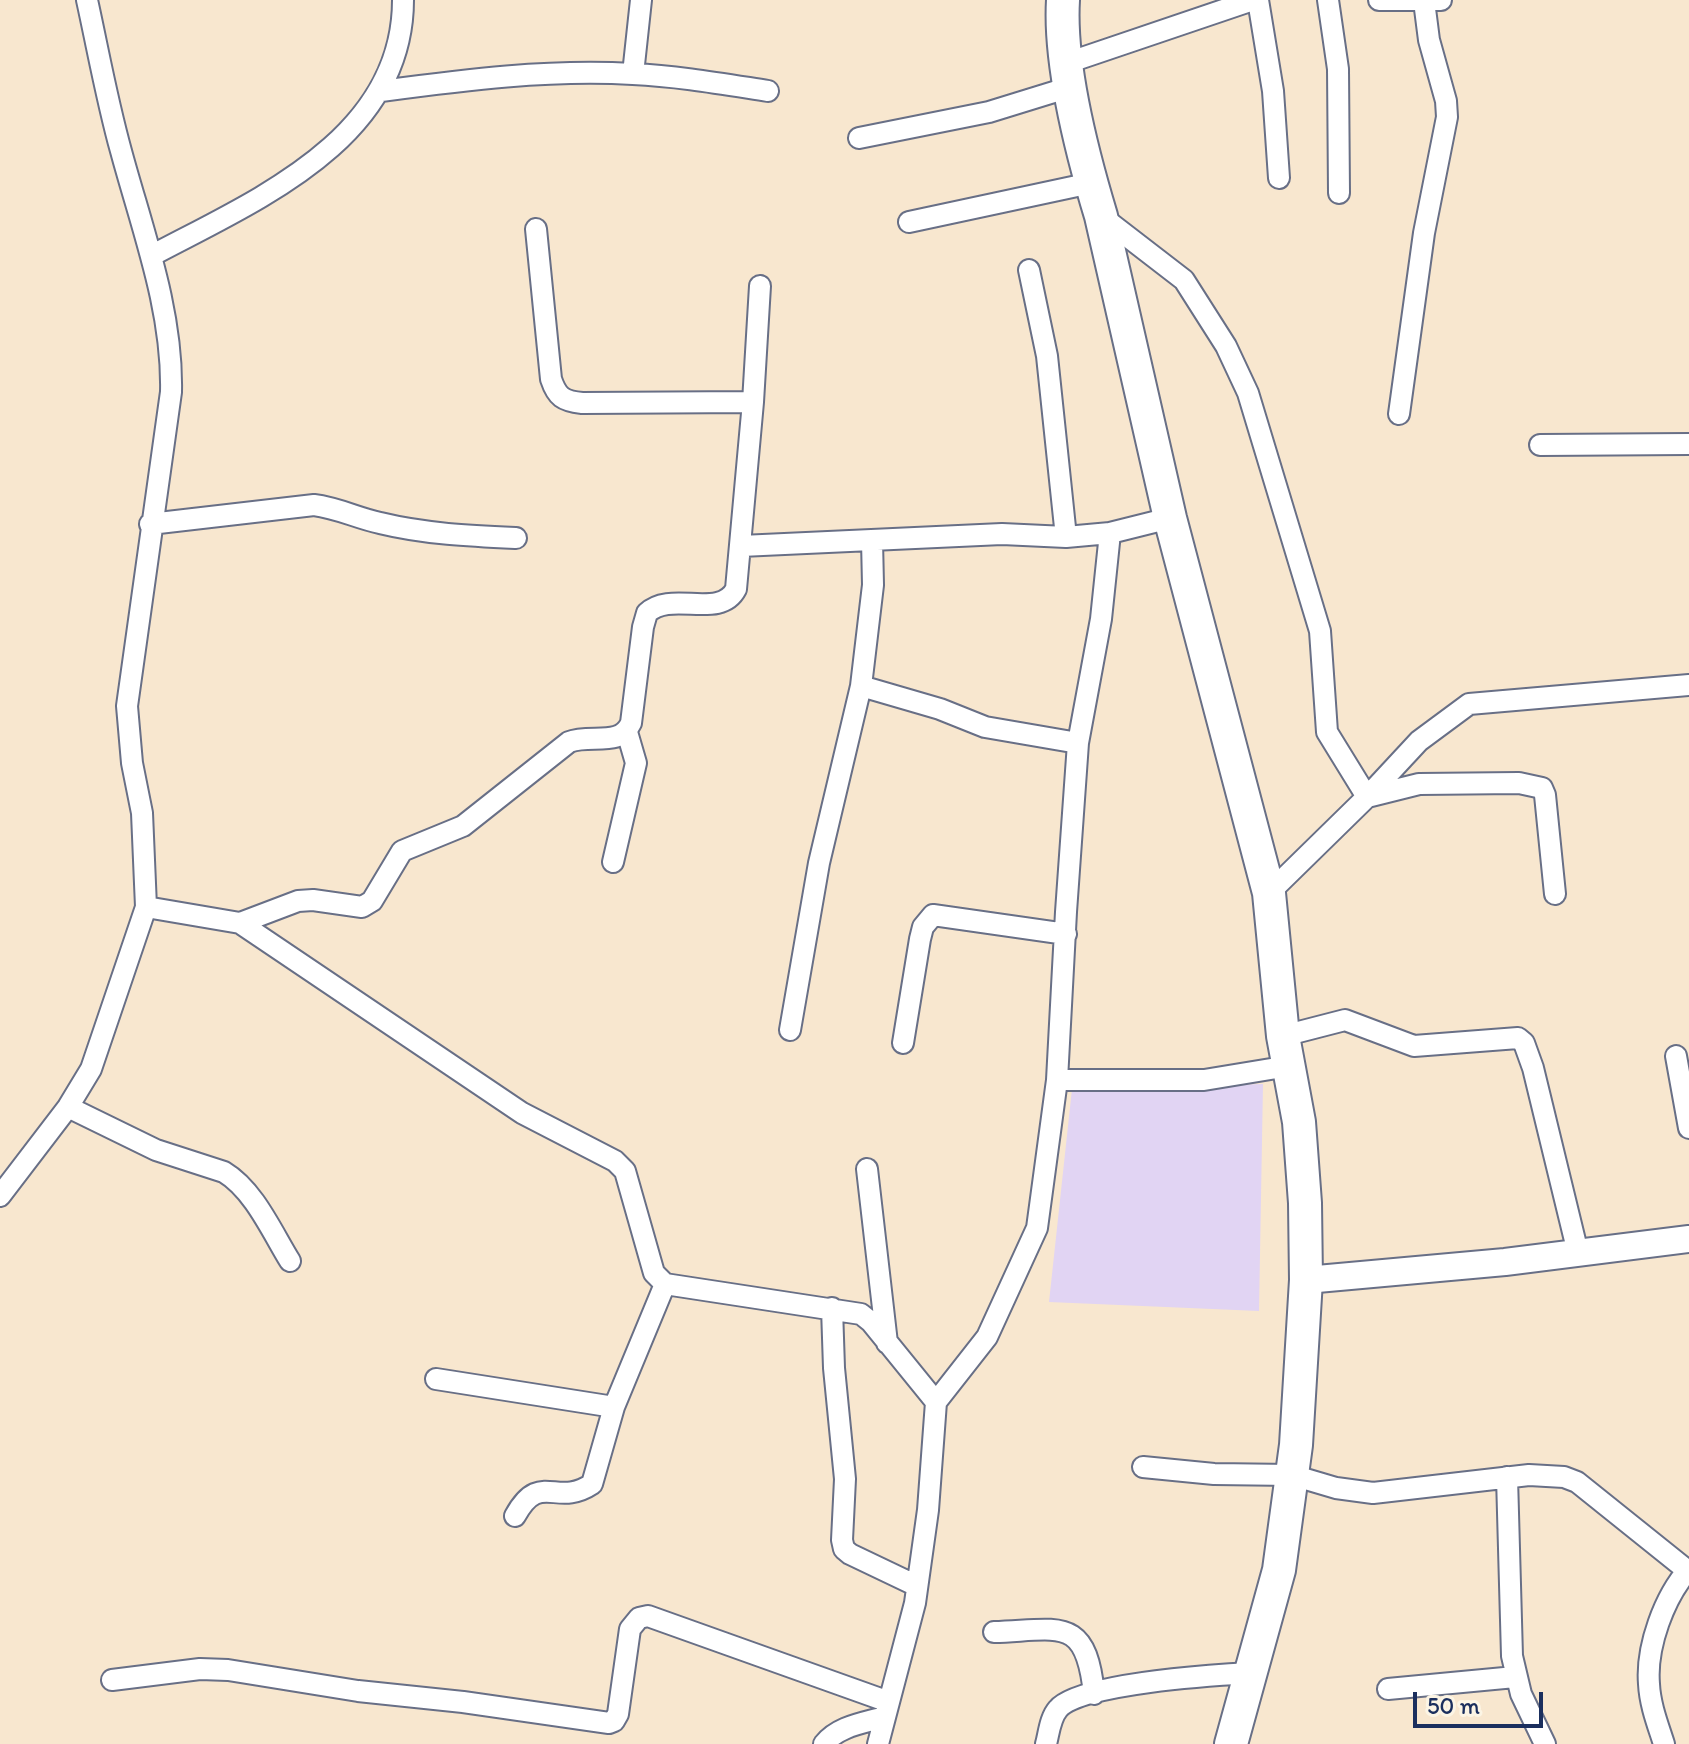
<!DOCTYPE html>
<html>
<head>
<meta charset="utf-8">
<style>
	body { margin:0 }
	#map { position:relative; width:1689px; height:1744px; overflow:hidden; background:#f8e7cf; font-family:Itim,sans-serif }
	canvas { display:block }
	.scale { position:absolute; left:1413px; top:1692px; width:130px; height:36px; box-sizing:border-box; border:4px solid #1b2f5e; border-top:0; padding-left:10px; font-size:24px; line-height:28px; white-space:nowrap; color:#1b2f5e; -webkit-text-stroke:6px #fcf5e5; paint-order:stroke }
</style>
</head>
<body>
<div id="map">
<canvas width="1689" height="1744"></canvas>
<div class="scale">50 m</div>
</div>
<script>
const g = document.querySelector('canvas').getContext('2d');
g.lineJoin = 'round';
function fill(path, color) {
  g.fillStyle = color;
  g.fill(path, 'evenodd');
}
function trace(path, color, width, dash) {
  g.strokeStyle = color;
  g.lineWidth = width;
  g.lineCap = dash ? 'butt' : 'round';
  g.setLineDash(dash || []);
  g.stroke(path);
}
const built = new Path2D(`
	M1263,1084L1259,1311L1049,1302L1072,1089Z`);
const minor = new Path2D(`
	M1258,0L1273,91L1279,178
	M1328,0L1338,69L1339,193
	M1379,0H1441
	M1067,63L1253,0
	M633,74L641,0
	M381,91C464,80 549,69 633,74C678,76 723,84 768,91
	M859,138L989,112L1070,87
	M1101,216L1184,280L1226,346L1248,393L1320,631L1327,732L1367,797L1419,784L1519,783L1542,788L1545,795L1555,894
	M909,222L1091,183
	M536,229L551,379C557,397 563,401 582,403L753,402
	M151,256C256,200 403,140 403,0
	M1029,270L1047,356L1066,537
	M1399,414L1424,233L1447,117L1446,101L1429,40L1424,1
	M1540,445L1689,444
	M150,524L314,505C338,508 357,518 380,523C425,534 471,536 516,538
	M872,540L873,585L861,686L940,709L985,727L1078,743
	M741,546L1002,534L1066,537L1110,533L1170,518
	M613,862L636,763L627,732
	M1269,893L1367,797L1419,741L1469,704L1689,685
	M146,907L240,923L522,1113L615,1161L625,1171L654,1273L665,1284L861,1314L871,1322L936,1402
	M240,923L298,901L313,900L362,907L372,901L402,851L463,826L569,742C590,733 620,748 631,723L643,627L647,613C671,590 720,620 736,589L753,402L760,286
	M790,1030L819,863L861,686
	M1283,1036L1345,1020L1414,1046L1518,1038L1524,1043L1533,1068L1578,1253
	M903,1043L920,939L923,927L933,915L1066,934
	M1676,1056L1689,1128
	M1057,1080H1204L1289,1066
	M68,1107L156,1150L224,1172C254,1190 272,1232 290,1261
	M867,1169L887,1343
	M0,1196L68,1107L91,1069L146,907L142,813L132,763L127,706L171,392C173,310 142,229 121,151C107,101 98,50 87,0
	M832,1308L834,1368L845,1479L842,1540L844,1549L850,1554L917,1586
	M436,1379L614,1407
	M1143,1467L1214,1474L1292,1475L1336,1488L1373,1493L1529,1475L1564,1477L1577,1482L1688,1571
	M1507,1477L1512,1656L1521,1694L1545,1744
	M515,1516C540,1470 556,1508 592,1484L614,1407L665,1284
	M994,1632C1060,1630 1086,1615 1094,1694
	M112,1680L200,1669L228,1670L358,1691L463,1702L609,1723L614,1721L618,1714L630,1629L639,1618L648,1616L889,1702
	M1388,1689L1515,1677
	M824,1744C838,1726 864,1723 884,1717
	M878,1744L915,1603L928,1510L936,1402L987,1337L1037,1228L1057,1080L1066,912L1078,743L1101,619L1110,533
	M1046,1744C1049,1733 1050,1718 1058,1709C1079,1683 1216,1675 1251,1673
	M1664,1744C1658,1725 1650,1705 1649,1684C1646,1647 1664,1597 1689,1569`);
const tertiary = new Path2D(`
	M1306,1280L1505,1262L1689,1239`);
const primary = new Path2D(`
	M1063,0C1059,66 1082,153 1101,216L1170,518L1269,893L1283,1036L1299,1122L1305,1203L1306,1280L1296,1445L1279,1570L1231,1744`);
fill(built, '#e1d4f3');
trace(minor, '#686f86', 24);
trace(tertiary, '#686f86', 30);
trace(primary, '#686f86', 36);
trace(minor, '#fff', 20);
trace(tertiary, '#fff', 26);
trace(primary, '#fff', 32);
</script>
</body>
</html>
